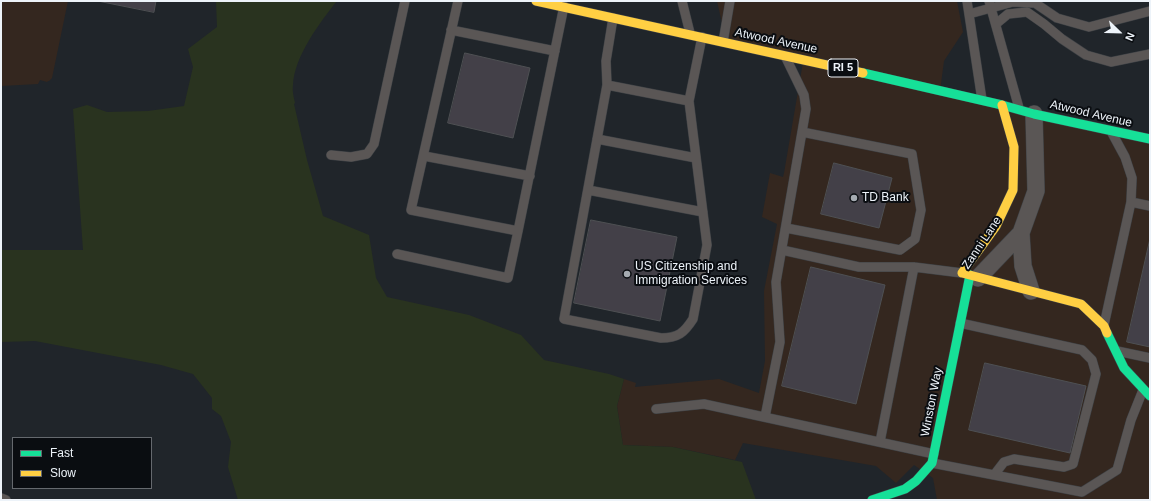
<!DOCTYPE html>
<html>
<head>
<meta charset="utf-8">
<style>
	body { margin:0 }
	#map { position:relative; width:1151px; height:501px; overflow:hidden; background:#20252a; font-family:Helvetica,sans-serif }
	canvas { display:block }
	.frame { position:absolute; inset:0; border:2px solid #edf3f9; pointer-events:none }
	.legend { position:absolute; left:12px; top:437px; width:140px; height:52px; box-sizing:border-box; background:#0a0d11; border:1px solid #65696e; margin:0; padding:5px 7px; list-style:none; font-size:12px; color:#edf3f9 }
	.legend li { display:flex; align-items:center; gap:8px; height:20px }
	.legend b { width:20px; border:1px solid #65696e }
	.north { position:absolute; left:1099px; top:12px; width:40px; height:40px; -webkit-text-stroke:3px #0a0d11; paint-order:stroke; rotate:113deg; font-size:11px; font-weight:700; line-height:16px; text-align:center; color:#edf3f9 }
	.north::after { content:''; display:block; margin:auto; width:14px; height:18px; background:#edf3f9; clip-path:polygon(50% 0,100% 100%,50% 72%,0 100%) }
</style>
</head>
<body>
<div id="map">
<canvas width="1151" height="501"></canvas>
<div class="frame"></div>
<ul class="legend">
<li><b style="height:5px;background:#16e098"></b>Fast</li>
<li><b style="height:5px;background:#ffcf43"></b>Slow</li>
</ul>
<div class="north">N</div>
</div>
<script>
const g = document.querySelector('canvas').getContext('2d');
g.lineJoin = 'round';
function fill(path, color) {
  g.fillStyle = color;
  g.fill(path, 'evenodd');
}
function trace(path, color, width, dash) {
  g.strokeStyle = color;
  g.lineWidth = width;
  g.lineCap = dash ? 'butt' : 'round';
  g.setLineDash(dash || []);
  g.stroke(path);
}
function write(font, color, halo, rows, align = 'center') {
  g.font = font + ' Helvetica,sans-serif';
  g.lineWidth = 4;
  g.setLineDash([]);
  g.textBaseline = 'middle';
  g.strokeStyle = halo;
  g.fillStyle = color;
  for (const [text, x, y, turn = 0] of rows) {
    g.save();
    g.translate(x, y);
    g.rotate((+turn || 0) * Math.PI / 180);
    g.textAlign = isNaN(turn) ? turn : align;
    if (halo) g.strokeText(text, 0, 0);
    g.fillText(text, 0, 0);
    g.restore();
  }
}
const commercial = new Path2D(`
	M1,1H68L52,78L49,81H48L47,82L40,80L38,84L1,86Z
	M717,1H957L963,32L944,61L940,91L1150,139V500H937L933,478L914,465L896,483L876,466L743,443L735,460L673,447L623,445L617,406L624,379L636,383L635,387L719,379L759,393L765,361L764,291L777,224L762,217L770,173L783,177L784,173L803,62L727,45Z`);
const green = new Path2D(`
	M216,1H337C320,22 294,57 293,85C292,91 294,98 295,103L294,104L307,160L323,216L369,235L376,278L387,297L469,315L521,335L544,360L609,374L624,379L617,406L623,445L673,447L742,462L756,500H238L228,467L231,442L221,416L212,409V398L193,374L161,365L35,341L1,342V250H83L73,109L87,105L107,112L148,111L184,106L193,67L188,49L217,27Z`);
const building = new Path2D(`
	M98,1H156L154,12Z
	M465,53L530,68L513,138L448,123Z
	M834,163L892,178L879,228L821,214Z
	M591,220L677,237L660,321L574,303Z
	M1150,239V347L1127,342Z
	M811,267L885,285L856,404L782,386Z
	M985,363L1086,386L1070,453L969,430Z`);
const lane = new Path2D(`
	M458,1L411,210L518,231L564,6
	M682,1L690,33
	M967,1L982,100
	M989,1L1019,108
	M969,14L1013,2L1035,3L1057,18L1089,27L1150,11
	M613,18L606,61L607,85L564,319L661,338C678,338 684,333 693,319L707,245L689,101L702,37
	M996,24L1008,14L1027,12L1044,24L1062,39L1086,55L1111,62L1150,54
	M451,30L555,51
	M723,42L730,1
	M607,85L689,101
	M1112,133L1125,157L1132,178L1131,202
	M597,139L696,158
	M331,155L351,157L367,154L374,144L405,1
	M424,156L530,176
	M588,190L703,212
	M786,228L900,250L915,239L921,210L912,154L802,132
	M782,250L859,267H914L962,273
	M397,254L508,278L518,231
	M960,323L1082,350L1092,360L1096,374L1073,464L1064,467L1014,459L1004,462L994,475
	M1104,325L1131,202L1150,206
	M1117,351L1150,358
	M656,409L704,404L934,454
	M765,417L780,342L776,282L806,109L804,95L786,58
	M880,442L914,267
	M932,463L1082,492L1117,470L1131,420L1143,390
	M1,498L6,500`);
const street = new Path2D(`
	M978,278L1021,233
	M1031,291L1023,266L1021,233L1036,191L1034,114`);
const fast = new Path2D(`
	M863,73L1002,105L1034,114L1150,139
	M1107,333L1124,368L1150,396
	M872,500L905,489L916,481L932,463L970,275`);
const slow = new Path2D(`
	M536,1L863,73
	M1002,105L1014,147L1013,190L996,226L962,273L1081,304L1104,326L1107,333`);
const markers = [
	[854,198,4,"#a5abb1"],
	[627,274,4,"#a5abb1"]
];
const shields = [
	[843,68,30]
];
const shieldNames = [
	["RI 5",843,68]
];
const streetNames = [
	["Atwood Avenue",776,41,12],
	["Atwood Avenue",1091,114,13],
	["Zanni Lane",982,243,-56],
	["Winston Way",932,402,-79]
];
const poiNames = [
	["TD Bank",862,198],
	["US Citizenship and",635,267],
	["Immigration Services",635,281]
];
fill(commercial, '#34271f');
fill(green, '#29331f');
fill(building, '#434048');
trace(building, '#4e5053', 1);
trace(lane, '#3e4246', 10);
trace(street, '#3e4246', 18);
trace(fast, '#3e4246', 10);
trace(slow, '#3e4246', 10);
trace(lane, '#5a5655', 9);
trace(street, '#5a5655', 17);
trace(fast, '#16e098', 9);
trace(slow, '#ffcf43', 9);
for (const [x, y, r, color] of markers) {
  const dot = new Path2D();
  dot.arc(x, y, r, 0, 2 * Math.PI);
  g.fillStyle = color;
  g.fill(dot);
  trace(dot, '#0a0d11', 1.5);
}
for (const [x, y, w] of shields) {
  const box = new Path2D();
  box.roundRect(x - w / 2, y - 9, w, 18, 3);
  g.fillStyle = '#0a0d11';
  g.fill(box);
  trace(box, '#edf3f9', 1);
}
write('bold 11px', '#edf3f9', null, shieldNames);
write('12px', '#edf3f9', '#0a0d11', streetNames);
write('12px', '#edf3f9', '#0a0d11', poiNames, 'left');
</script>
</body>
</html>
